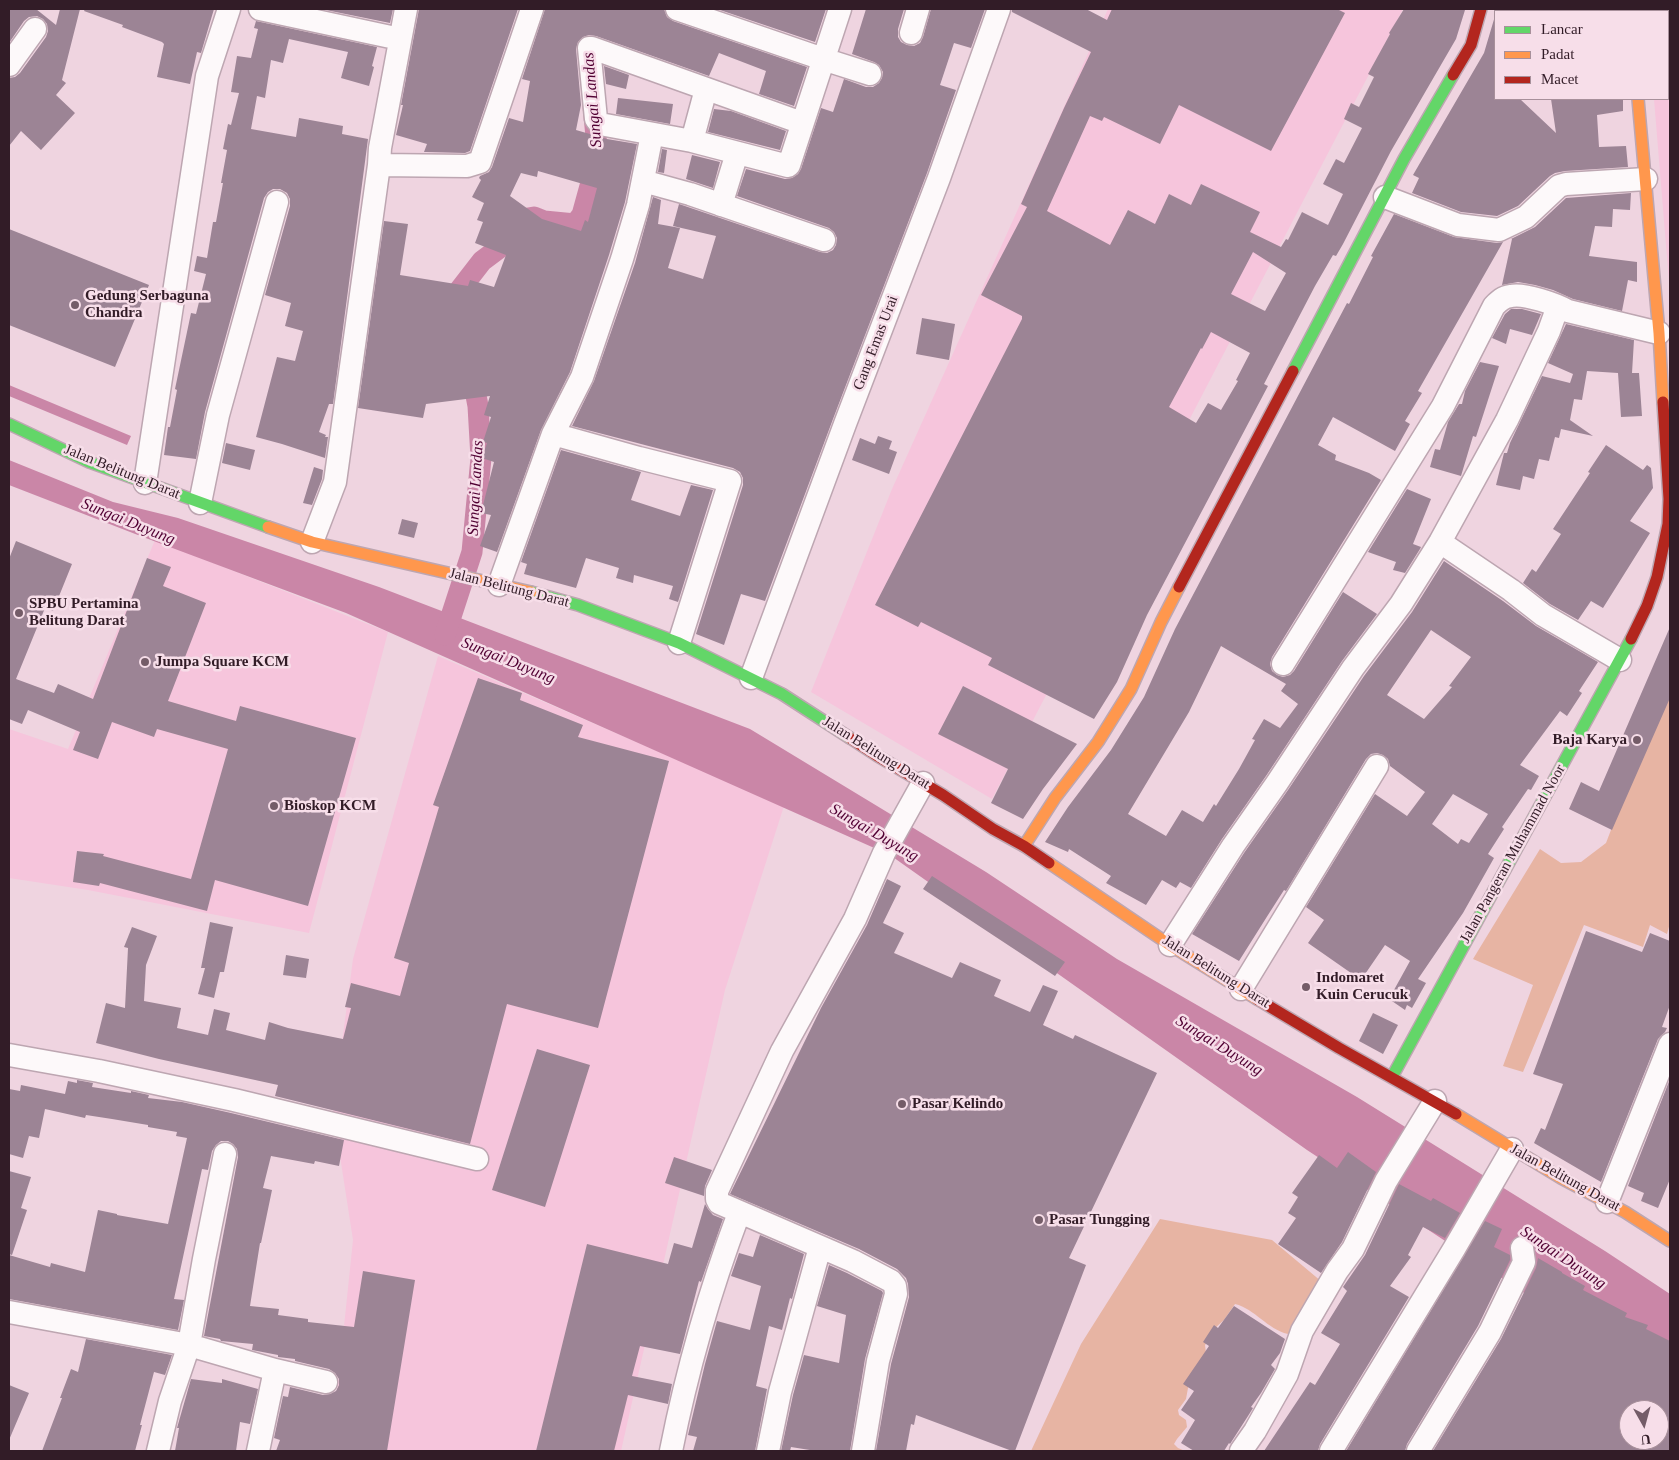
<!DOCTYPE html>
<html>
<head>
<meta charset="utf-8">
<style>
	body { margin:0 }
	#map { position:relative; width:1679px; height:1460px; overflow:hidden; background:#efd4e0; font-family:"Times New Roman",serif }
	canvas { display:block }
	.frame { position:absolute; inset:0; border:10px solid #321c27; pointer-events:none }
	.legend { position:absolute; left:1494px; top:10px; width:175px; height:90px; box-sizing:border-box; background:#f7dee9; border:1px solid #a8909b; margin:0; padding:6px 9px; list-style:none; font-size:15px; color:#321c27 }
	.legend li { display:flex; align-items:center; gap:10px; height:25px }
	.legend b { width:25px; border:1px solid #a8909b }
	.north { position:absolute; left:1619px; top:1400px; width:50px; height:50px; box-sizing:border-box; background:#f7dee9; border:1px solid #a8909b; border-radius:50%; rotate:173deg; font-size:14px; font-weight:700; line-height:20px; text-align:center; color:#321c27 }
	.north::after { content:''; display:block; margin:auto; width:18px; height:22px; background:#745c68; clip-path:polygon(50% 0,100% 100%,50% 72%,0 100%) }
</style>
</head>
<body>
<div id="map">
<canvas width="1679" height="1460"></canvas>
<div class="frame"></div>
<ul class="legend">
<li><b style="height:6px;background:#63d668"></b>Lancar</li>
<li><b style="height:6px;background:#ff974d"></b>Padat</li>
<li><b style="height:6px;background:#b3261e"></b>Macet</li>
</ul>
<div class="north">U</div>
</div>
<script>
const g = document.querySelector('canvas').getContext('2d');
g.lineJoin = 'round';
function fill(path, color) {
  g.fillStyle = color;
  g.fill(path, 'evenodd');
}
function trace(path, color, width, dash) {
  g.strokeStyle = color;
  g.lineWidth = width;
  g.lineCap = dash ? 'butt' : 'round';
  g.setLineDash(dash || []);
  g.stroke(path);
}
function write(font, color, halo, rows, align = 'center') {
  g.font = font + ' "Times New Roman",serif';
  g.lineWidth = 5;
  g.setLineDash([]);
  g.textBaseline = 'middle';
  g.strokeStyle = halo;
  g.fillStyle = color;
  for (const [text, x, y, turn = 0] of rows) {
    g.save();
    g.translate(x, y);
    g.rotate((+turn || 0) * Math.PI / 180);
    g.textAlign = isNaN(turn) ? turn : align;
    if (halo) g.strokeText(text, 0, 0);
    g.fillText(text, 0, 0);
    g.restore();
  }
}
const built = new Path2D(`
	M1108,9H1403L992,799L811,692L892,489Z
	M1646,9H1670V294L1654,99H1668V11H1646Z
	M155,540L388,632L309,933L88,890L9,878V729L68,749Z
	M438,656L784,806L725,990L621,1451H331L353,1240L333,1111L353,959Z`);
const green = new Path2D(`
	M1670,675V923L1667,934L1650,925L1643,947L1584,925L1523,1072L1503,1066L1533,985L1473,959L1540,849L1561,863L1581,862L1606,843Z
	M1160,1219L1272,1240L1328,1287L1288,1334C1267,1329 1255,1309 1235,1304L1224,1320L1214,1329L1209,1340L1205,1345L1206,1353L1188,1388L1186,1399L1178,1410L1179,1415L1186,1420L1187,1427L1177,1439L1174,1444L1178,1448L1185,1451H1031L1081,1344Z`);
const water = new Path2D(`
	M9,385L131,436L127,445L9,396Z
	M9,460L113,502L178,518L379,587L750,729L986,872L1117,959L1357,1097L1605,1251L1670,1294V1389L1307,1150L890,855L346,613L143,537L9,485Z`);
const canal = new Path2D(`
	M453,311L458,292L482,261L522,231L528,218L534,217L544,221L575,224L582,215L598,157L593,106
	M445,635L472,552L481,458L478,406L471,369`);
const building = new Path2D(`
	M9,9H36L56,25L60,9H80L62,80L66,83L56,95L75,113L41,150L21,131L9,146V78L15,77L20,73L46,37L48,31L47,24L43,19L37,16L29,17L24,21L9,43Z
	M85,9H214L201,53L197,52L190,84L157,77L164,44L162,42L122,27L123,25L84,11Z
	M321,9H393L390,23Z
	M419,9H518L470,151L465,153L426,152H424L427,144L396,135L403,105H401Z
	M545,9H664L667,17L673,21L807,67L794,106L759,94L766,71L719,53L709,76L596,36L589,35L583,37L578,42L576,49L581,105L576,130L607,139L637,144L625,202L609,255L570,372L541,430L497,552L480,546L491,515L481,513L494,462L482,458L487,443L483,442L491,417L484,415L490,396L426,404L423,418L358,408L384,221L408,224L400,275L468,286L470,280L494,287L506,255L475,243L483,222L477,220L484,203L472,197L481,180L479,178L480,176L489,172L492,167L509,118L523,122L530,81L522,79ZM538,171L597,188L588,222L585,220L581,231L542,219L510,196L521,173L537,177Z
	M717,9H826L815,42Z
	M866,9H904L898,29V37L901,42L907,45L914,46L920,43L923,37L931,9H985L971,48L954,43L940,85L956,90L927,173L833,419L765,601L741,594L724,645L696,634L743,485V478L740,472L733,468L572,426L594,381L635,263L653,197L661,200L658,224L680,228L668,268L703,279L716,236L673,226L679,204L820,252L827,253L833,250L836,245L837,238L834,232L829,228L737,196L746,169L785,179L792,178L798,174L801,169L821,108L833,112L844,79L866,87H873L879,83L882,78L883,72L879,65L874,62L852,54Z
	M1012,9H1086L1107,20L1112,9H1337L1345,13L1271,151L1179,105L1160,144L1104,117L1102,121L1090,116L1047,211L1110,245L1128,210L1155,224L1169,194L1191,205L1201,184L1260,212L1250,232L1281,247L1286,239L1288,240L1302,212L1328,225L1343,194L1323,184L1336,159L1344,163L1362,128L1344,119L1351,103L1359,107L1374,77L1368,74L1390,34L1389,33L1404,9L1465,10L1456,39L1391,151L1343,244L1336,256L1333,255L1315,286L1264,384L1268,386L1147,615L1117,682L1094,719L988,665L992,658L921,622L918,627L875,605L1022,319V316L981,295L1027,207L1021,204L1064,108L1091,52L1012,12ZM1253,252L1286,273L1265,311L1231,294ZM1211,332L1250,353L1236,380L1238,381L1221,410L1208,403L1196,423L1169,407L1201,348L1202,349Z
	M1495,16V99H1520L1556,133L1551,99H1623V111L1597,115L1599,147L1626,146L1628,167L1565,171L1555,173L1550,176L1518,206L1497,216L1461,212L1412,193L1419,178L1413,175L1484,53Z
	M256,21L377,47L372,66L374,67L369,86L341,78L348,52L289,39L283,63L271,60L265,98L257,96L251,129L296,137L299,118L343,126L342,134L368,139L333,404H329L319,432L326,435L325,437H328L325,458L282,444L256,437L277,357L295,361L303,331L285,326L291,303L265,295L290,206V199L287,193L280,189H273L268,192L264,198L205,412L196,459L164,455L168,427H170L177,390L175,389L191,313L196,314L206,274L194,271L197,256L207,258L213,222H216L223,183H221L227,150L223,149L228,124L231,125L239,93L231,92L237,56L251,58L258,29L254,28Z
	M604,66L629,75L626,89L606,84Z
	M618,98L673,104L670,124L616,114Z
	M714,109L731,111L786,131L780,150L708,132Z
	M662,149L667,150L664,173L658,172Z
	M692,155L720,162L713,188L686,179Z
	M1631,193L1630,210L1613,209L1612,227L1595,226L1589,256L1637,262V282L1628,280L1622,311L1573,299L1553,290L1535,285L1518,282L1502,285L1512,239H1511L1535,227L1566,198Z
	M1394,214L1454,237L1497,243L1503,242L1418,391L1422,393L1405,421L1410,424L1395,451L1333,417L1318,445L1336,455L1335,460L1369,473L1381,480L1272,657L1270,664L1272,671L1277,675L1283,677L1290,675L1294,671L1343,592L1377,614L1342,661L1266,776L1222,839L1191,888L1180,882L1176,888L1162,880L1146,905L1106,883L1111,876L1069,849L1068,852L1045,842L1068,807L1111,750L1144,697L1175,629L1347,303L1349,304L1373,257L1371,256ZM1221,646L1286,684L1281,691L1298,704L1280,728L1264,719L1252,739L1255,740L1239,769L1216,806L1214,804L1203,822L1182,810L1166,836L1128,814L1189,712Z
	M9,229L149,285L115,367L9,325Z
	M1511,309H1522L1541,314L1532,335L1510,329L1506,344L1492,338L1505,314Z
	M922,318L955,324L949,360L916,354Z
	M1566,324L1634,340L1632,373H1639L1642,416L1621,417L1618,373L1587,371L1582,400L1574,399L1570,420L1593,436L1561,429L1559,438L1555,437L1549,461L1539,459L1534,479L1523,476L1520,490L1496,485L1504,453H1507L1510,443L1542,376L1570,383L1573,374L1548,363Z
	M1480,362L1499,366L1476,437L1473,436L1461,476L1430,467L1435,449L1440,450L1448,422L1459,404H1462L1465,391Z
	M878,436L892,441L889,449L897,452L889,474L852,460L860,438L875,444Z
	M226,443L255,450L250,470L222,463Z
	M1606,445L1643,470L1647,465L1651,468L1653,488L1630,521L1650,533L1603,608L1591,601L1578,620L1550,604L1523,583L1532,569L1536,572L1561,534L1553,529L1590,473L1588,472Z
	M561,450L641,472L631,500L680,516L691,485L713,490L678,602L669,599L673,586L634,575L633,583L616,578L619,568L586,558L576,588L524,574L527,564L521,562Z
	M314,467L323,470L322,479L312,505L303,503Z
	M1407,489L1431,499L1413,544L1421,547L1420,549L1405,573L1393,570L1396,562L1368,552Z
	M402,519L418,523L414,538L398,534Z
	M16,541L72,564L53,611L45,608L16,679L54,693L58,684L93,699L147,558L171,567L163,586L206,603L168,701L236,721L240,706L356,738L308,906L215,880L207,911L100,883L99,886L73,882L77,851L104,854L103,856L191,879L228,749L157,729L154,737L112,722L98,759L73,750L80,732L28,710L22,724L9,719V559Z
	M1444,561L1503,601L1536,626L1598,662L1579,691L1582,693L1567,716L1560,711L1520,765L1539,776L1531,790L1528,789L1502,827L1504,829L1488,854L1494,858L1463,913L1418,979L1426,983L1412,1008L1407,1005L1405,1010L1389,999L1410,961L1385,945L1361,980L1308,943L1324,920L1306,907L1375,794L1407,816L1425,792L1390,766L1388,759L1383,755L1377,753L1371,754L1366,759L1286,891L1284,890L1268,915L1239,961L1192,934L1244,853L1288,790L1364,676L1412,612ZM1431,630L1471,657L1449,686L1452,687L1424,719L1387,695ZM1453,794L1488,814L1469,843L1461,839L1458,844L1432,824Z
	M1670,627V698L1612,830L1569,809L1581,782L1599,791Z
	M478,678L522,693L520,700L583,725L578,737L669,761L598,1028L507,1004L470,1144L275,1096L278,1085L159,1059L96,1043L106,1003L125,1008L128,948L124,947L132,927L157,936L146,965L144,1001L181,1008L177,1028L208,1035L214,1009L230,1013L226,1030L265,1040L269,1022L288,1028L343,1039L351,1008L345,1007L351,983L400,996L409,963L394,958L439,807L433,805Z
	M963,686L1077,744L1043,789L1023,819L991,803L1008,769L938,734Z
	M932,876L1065,962L1055,976L923,889Z
	M887,879L901,886L883,923L904,933L894,953L952,978L960,962L1001,980L994,996L1030,1012L1043,985L1058,991L1043,1025L1073,1039L1075,1035L1157,1073L1069,1258L1086,1265L1015,1451H1012L916,1415L914,1425L911,1424L906,1451H876L891,1364L909,1297L908,1284L906,1278L897,1269L859,1249L730,1194L821,1008L867,925Z
	M210,922L233,927L224,972H220L214,998L198,994L205,968H201Z
	M1586,931L1642,952L1650,933L1670,941V1005L1662,1027L1667,1028L1665,1032L1658,1039L1601,1182L1534,1143L1541,1128L1545,1130L1563,1084L1533,1074Z
	M286,955L309,959L306,978L283,975Z
	M1373,1013L1398,1025L1383,1054L1359,1041Z
	M537,1049L590,1065L545,1207L492,1190Z
	M1670,1079V1179L1658,1208L1641,1201L1644,1193L1628,1186Z
	M77,1080L93,1083L92,1087L131,1093V1091L149,1095L148,1098L182,1102L231,1113L344,1140L339,1166L315,1161L314,1164L271,1156L263,1188L272,1190L261,1243H260L250,1306L279,1309L278,1315L308,1319V1322L354,1327L363,1271L415,1280L387,1451H276L280,1440L274,1438L283,1396L288,1397L290,1387L323,1395L330,1394L336,1391L339,1385V1379L335,1373L329,1369L295,1361V1359L278,1357V1355L252,1350L253,1344L221,1341L220,1339L204,1336L238,1157L237,1149L233,1144L228,1141H221L216,1145L212,1151L208,1170L202,1169L174,1299L184,1300L178,1330L9,1299V1255L50,1267L51,1263L85,1272L98,1210L117,1214V1215L168,1224L187,1138L176,1136L177,1132L148,1127V1125L112,1119L86,1115L85,1118L45,1109L39,1138L29,1136L23,1158L9,1154V1089L20,1091L21,1085L65,1094L68,1081L77,1083Z
	M1348,1152L1376,1172L1342,1242L1321,1273L1278,1244L1296,1218L1288,1213L1298,1197L1292,1193L1319,1155L1337,1168Z
	M674,1157L712,1170L705,1186L704,1196L665,1183Z
	M9,1171L31,1177L21,1208L27,1210L12,1255L9,1254Z
	M1399,1184L1431,1201L1433,1198L1460,1213L1445,1238L1423,1227L1408,1255L1411,1257L1390,1286L1409,1297L1320,1444L1318,1451H1264L1310,1382L1315,1385L1340,1344L1321,1333L1347,1291L1343,1287L1365,1255Z
	M705,1204L708,1209L713,1215L723,1219L701,1282L699,1281L680,1354L640,1346L632,1376L672,1384L668,1404L628,1395L614,1451H536L587,1244L668,1264L674,1243L692,1248Z
	M1485,1221L1502,1229L1494,1247L1510,1255V1260L1478,1326L1407,1444L1405,1451H1346Z
	M760,1235L804,1254L792,1299L790,1298L782,1330L769,1326L756,1386L767,1389L755,1451H693L697,1437L688,1435L705,1364L717,1321L750,1330L761,1286L731,1276L739,1253L753,1257Z
	M1538,1258L1562,1272V1273L1585,1286L1583,1290L1627,1313L1625,1317L1648,1325L1646,1329L1670,1341V1451H1433L1501,1339L1536,1268ZM1629,1410H1659V1440H1629Z
	M829,1265L847,1273L882,1291L883,1293L865,1359L850,1451H816L791,1447L790,1451H781L793,1395L804,1355L839,1363L846,1315L817,1306Z
	M1234,1306L1285,1339L1280,1353L1271,1365L1275,1369L1261,1393L1251,1407L1253,1408L1248,1416L1230,1444L1229,1443L1224,1451H1194L1181,1443L1195,1420L1181,1410L1194,1391L1183,1384L1209,1346L1203,1342L1214,1325L1218,1328Z
	M86,1339L172,1355L165,1375L154,1372L140,1425H142L135,1451H42L62,1398H60L71,1369L78,1372Z
	M191,1379L222,1383V1379L258,1389L250,1424L240,1422L236,1451H175L179,1428H177Z
	M9,1385L29,1393L9,1440Z`);
const street = new Path2D(`
	M260,9L400,39
	M677,9L823,59L870,74
	M911,33L918,9
	M9,65L35,29
	M802,123L592,48H589L596,119L600,124L692,141L788,166L789,165L840,9
	M692,141L706,89
	M379,165L467,166L480,162L532,9
	M643,181L690,194L824,240
	M1385,197L1458,225L1499,230L1526,217L1559,186L1566,184L1646,179
	M721,205L737,153
	M553,434L639,458L730,481L679,643
	M145,483L207,76L229,9
	M200,503L218,415L277,202
	M312,542L335,482L379,165L380,148L406,9
	M1440,542L1511,590L1543,615L1620,660
	M499,585L553,434L582,377L622,259L638,205L652,134
	M1283,664L1443,406L1494,306C1499,301 1503,297 1511,296C1524,293 1556,304 1568,311L1659,333
	M751,678L845,424L939,178L999,9
	M1170,945L1233,846L1277,783L1353,668L1401,604L1440,542L1507,420L1549,331L1558,306
	M1241,989L1377,766
	M9,1055L99,1071L234,1100L477,1159
	M1607,1202L1670,1044
	M9,1312L189,1345L275,1370L326,1382
	M158,1451L170,1401L189,1345L204,1259L225,1154
	M258,1451L275,1370
	M671,1451C687,1370 710,1290 739,1213
	M768,1451L780,1392L820,1247
	M863,1451L878,1361L896,1294L895,1286L891,1281L853,1261L719,1203L717,1199V1191L782,1051L855,919L884,853L923,783
	M1241,1451L1255,1431L1287,1374L1302,1331L1337,1271L1353,1249L1386,1181L1435,1101
	M1331,1451L1454,1249L1512,1149
	M1418,1451L1490,1332L1524,1262L1522,1248`);
const fast = new Path2D(`
	M1293,371L1404,159L1453,75
	M9,424L89,462L268,527
	M531,592L578,605L679,643L782,694L850,738
	M1392,1077L1631,639`);
const slow = new Path2D(`
	M1629,9V11
	M1638,99L1659,333L1663,402
	M268,527L312,542L531,592
	M1024,846L1055,798L1098,742L1131,689L1161,622L1179,587
	M1049,863L1170,945L1257,999
	M1456,1114L1561,1178L1625,1212L1670,1241`);
const jam = new Path2D(`
	M1453,75L1471,45L1481,9
	M1179,587L1293,371
	M1631,639L1647,606L1657,577L1668,524L1669,499L1663,402
	M850,738L876,755L943,795L993,829L1024,846L1049,863
	M1257,999L1339,1048L1456,1114`);
const markers = [
	[75,305,5,"#745c68"],
	[19,613,5,"#745c68"],
	[145,662,5,"#745c68"],
	[1637,740,5,"#745c68"],
	[274,806,5,"#745c68"],
	[1306,987,5,"#745c68"],
	[902,1104,5,"#745c68"],
	[1039,1220,5,"#745c68"]
];
const poiNames = [
	["Gedung Serbaguna",85,296],
	["Chandra",85,313],
	["SPBU Pertamina",29,604],
	["Belitung Darat",29,621],
	["Jumpa Square KCM",155,662],
	["Baja Karya",1627,740,"right"],
	["Bioskop KCM",284,806],
	["Indomaret",1316,978],
	["Kuin Cerucuk",1316,995],
	["Pasar Kelindo",912,1104],
	["Pasar Tungging",1049,1220]
];
const streetNames = [
	["Gang Emas Urai",876,343,-69],
	["Jalan Belitung Darat",122,472,22],
	["Jalan Belitung Darat",509,588,14],
	["Jalan Belitung Darat",876,753,32],
	["Jalan Pangeran Muhammad Noor",1513,854,-61],
	["Jalan Belitung Darat",1216,972,32],
	["Jalan Belitung Darat",1565,1178,29]
];
const waterNames = [
	["Sungai Landas",593,100,-95],
	["Sungai Landas",476,488,-87],
	["Sungai Duyung",128,522,22],
	["Sungai Duyung",508,661,22],
	["Sungai Duyung",874,833,30],
	["Sungai Duyung",1219,1046,32],
	["Sungai Duyung",1563,1258,34]
];
fill(built, '#f6c5dc');
fill(green, '#e7b4a3');
fill(water, '#ca86a7');
trace(canal, '#ca86a7', 21);
fill(building, '#9c8495');
trace(street, '#bda6b1', 25);
trace(fast, '#bda6b1', 14);
trace(slow, '#bda6b1', 14);
trace(jam, '#bda6b1', 14);
trace(street, '#fdf9fa', 22);
trace(fast, '#63d668', 11);
trace(slow, '#ff974d', 11);
trace(jam, '#b3261e', 11);
for (const [x, y, r, color] of markers) {
  const dot = new Path2D();
  dot.arc(x, y, r, 0, 2 * Math.PI);
  g.fillStyle = color;
  g.fill(dot);
  trace(dot, '#f7dee9', 2);
}
write('bold 15px', '#321c27', '#f7dee9', poiNames, 'left');
write('15px', '#321c27', '#f7dee9', streetNames);
write('italic 16px', '#510033', '#f7dee9', waterNames);
</script>
</body>
</html>
